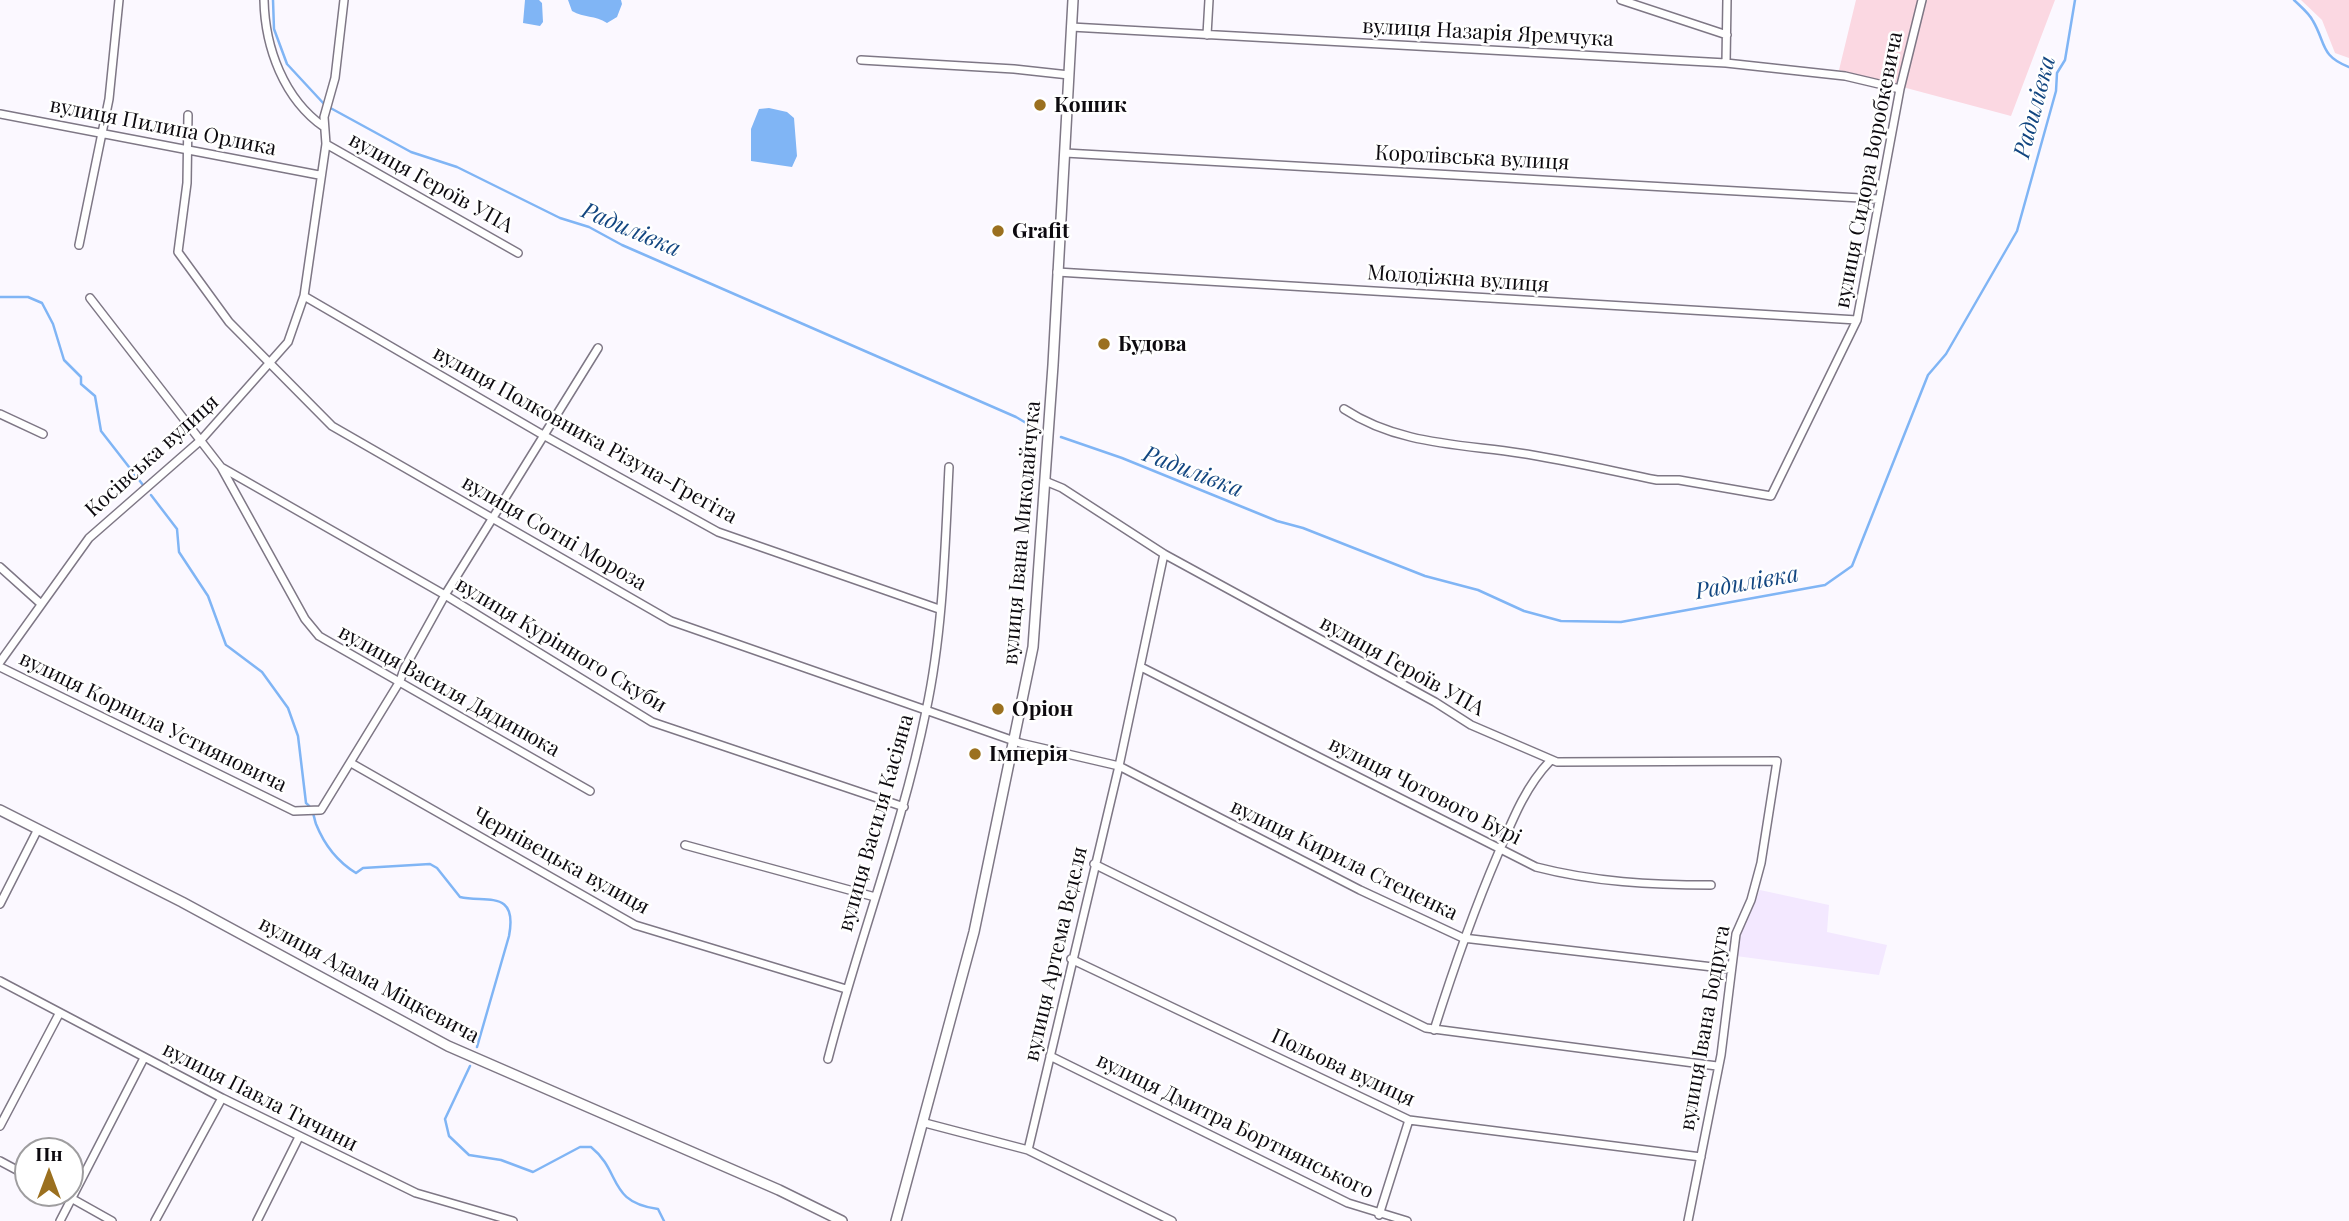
<!DOCTYPE html>
<html>
<head>
<meta charset="utf-8">
<style>
	body { margin:0 }
	#map { position:relative; width:2349px; height:1221px; overflow:hidden; background:#fbf8ff; font-family:"Playfair Display",serif }
	canvas { display:block }
	.north { position:absolute; left:14px; top:1137px; width:70px; height:70px; box-sizing:border-box; background:#fff; border:2px solid #9e9d9f; border-radius:50%; rotate:0deg; font-size:19px; font-weight:700; line-height:28px; text-align:center; color:#0d0a0f }
	.north::after { content:''; display:block; margin:auto; width:24px; height:32px; background:#9b701f; clip-path:polygon(50% 0,100% 100%,50% 72%,0 100%) }
</style>
</head>
<body>
<div id="map">
<canvas width="2349" height="1221"></canvas>
<div class="north">Пн</div>
</div>
<script>
const g = document.querySelector('canvas').getContext('2d');
g.lineJoin = 'round';
function fill(path, color) {
  g.fillStyle = color;
  g.fill(path, 'evenodd');
}
function trace(path, color, width, dash) {
  g.strokeStyle = color;
  g.lineWidth = width;
  g.lineCap = dash ? 'butt' : 'round';
  g.setLineDash(dash || []);
  g.stroke(path);
}
function write(font, color, halo, rows, align = 'center') {
  g.font = font + ' "Playfair Display",serif';
  g.lineWidth = 5;
  g.setLineDash([]);
  g.textBaseline = 'middle';
  g.strokeStyle = halo;
  g.fillStyle = color;
  for (const [text, x, y, turn = 0] of rows) {
    g.save();
    g.translate(x, y);
    g.rotate((+turn || 0) * Math.PI / 180);
    g.textAlign = isNaN(turn) ? turn : align;
    if (halo) g.strokeText(text, 0, 0);
    g.fillText(text, 0, 0);
    g.restore();
  }
}
const built = new Path2D(`
	M1760,890L1829,905L1827,932L1887,945L1879,975L1736,956L1741,931Z`);
const green = new Path2D(`
	M1856,0H2055L2011,116L1839,70Z
	M2301,0H2349V58L2335,53L2322,20Z`);
const water = new Path2D(`
	M525,0H539L542,3L543,22L540,26L523,23Z
	M568,0H621L622,4L617,17L607,23C595,15 584,18 572,11Z
	M769,108L787,112L794,118L797,156L792,167L751,161V129L759,109Z`);
const stream = new Path2D(`
	M273,0L274,29L287,64L325,105L411,152L457,167L560,218L589,227L622,245L1016,417L1038,430
	M2294,0C2300,6 2309,13 2313,21C2326,43 2320,56 2349,67
	M0,297H28L42,303L53,324L64,360L81,377V384L95,396L101,431L143,485
	M1061,437L1122,458L1277,521L1303,528L1425,576L1478,590L1524,611L1561,621L1621,622L1825,585L1852,566L1928,375L1946,354L2017,231L2056,91L2057,73L2065,60L2075,0
	M151,495L177,529L179,552L208,596L226,645L262,672L288,708L298,736L306,803C314,809 313,815 316,824C324,844 338,862 356,873L363,868L430,864L437,868L460,897C486,903 518,889 509,936L477,1047
	M470,1066L445,1119L449,1136L469,1155L501,1160L533,1172L580,1147H591C622,1172 607,1202 658,1209L664,1221`);
const minor = new Path2D(`
	M264,0C265,48 284,99 324,127
	M1621,0L1727,35
	M1071,27L1726,63L1845,76L1900,89
	M1207,35L1209,0
	M861,60L1014,69L1069,75
	M1726,63L1727,0
	M0,114L319,175
	M188,115L187,183L178,252L229,322L332,426L671,621L1020,743L1119,766L1360,890L1463,938L1730,969
	M326,144L518,253
	M1065,153L1878,199
	M79,245L109,99L119,0
	M1057,272L1857,320
	M304,296L543,435L718,532L939,609
	M90,298L221,467L305,619L319,636L590,791
	M1344,409C1397,444 1458,444 1519,453C1566,460 1612,471 1657,480H1679L1771,496L1857,320L1900,89L1922,0
	M0,414L43,434
	M221,467L445,595L652,722L904,807
	M1045,481L1062,488L1164,554L1435,702L1471,725L1557,762L1777,761L1761,863L1751,900L1736,934L1721,1055L1688,1221
	M0,567L40,603
	M0,662L89,538L201,440L288,342L304,296L326,144L324,117L335,78L344,0
	M0,667L294,811L321,810L400,681L404,669L445,595L598,348
	M1141,667L1536,867C1594,882 1651,885 1711,885
	M351,763L635,925L846,989
	M685,845L875,897
	M1094,864L1426,1028L1717,1066
	M0,904L38,829
	M1071,959L1409,1120L1701,1157
	M0,981L222,1098L416,1193L513,1221
	M1434,1030C1453,970 1473,912 1498,854C1512,821 1525,787 1550,761
	M1050,1056L1348,1203L1407,1221
	M828,1059C858,942 902,829 926,711C943,632 945,548 949,467
	M925,1123L1028,1150L1172,1221
	M0,1126L59,1014
	M1028,1150L1119,766L1164,554
	M0,1161L28,1176
	M62,1193L112,1221
	M1379,1215L1409,1120
	M60,1221L144,1058
	M155,1221L222,1098
	M257,1221L299,1137`);
const tertiary = new Path2D(`
	M0,810L182,902L448,1046L779,1190L842,1221
	M896,1221L974,932L1033,647L1053,365L1073,0`);
const markers = [
	[1040,105,7,"#9b701f"],
	[998,231,7,"#9b701f"],
	[1104,344,7,"#9b701f"],
	[998,709,7,"#9b701f"],
	[975,754,7,"#9b701f"]
];
const streetNames = [
	["вулиця Назарія Яремчука",1488,33,3],
	["вулиця Пилипа Орлика",163,127,11],
	["Королівська вулиця",1472,158,3],
	["вулиця Сидора Воробкевича",1869,170,-79],
	["вулиця Героїв УПА",431,183,29],
	["Молодіжна вулиця",1458,279,4],
	["вулиця Полковника Різуна-Грегіта",585,435,29],
	["Косівська вулиця",152,456,-42],
	["вулиця Сотні Мороза",554,533,30],
	["вулиця Івана Миколайчука",1022,533,-85],
	["вулиця Курінного Скуби",561,645,31],
	["вулиця Героїв УПА",1402,666,29],
	["вулиця Василя Дядинюка",449,691,29],
	["вулиця Корнила Устияновича",153,722,26],
	["вулиця Чотового Бурі",1425,791,27],
	["вулиця Василя Касіяна",876,823,-74],
	["вулиця Кирила Стеценка",1344,860,26],
	["Чернівецька вулиця",561,861,29],
	["вулиця Артема Веделя",1056,954,-77],
	["вулиця Адама Міцкевича",369,980,28],
	["вулиця Івана Бодруга",1705,1028,-80],
	["Польова вулиця",1343,1068,25],
	["вулиця Павла Тичини",260,1097,27],
	["вулиця Дмитра Бортнянського",1235,1126,26]
];
const poiNames = [
	["Кошик",1054,105],
	["Grafit",1012,231],
	["Будова",1118,344],
	["Оріон",1012,709],
	["Імперія",989,754]
];
const waterNames = [
	["Радилівка",2035,107,-75],
	["Радилівка",631,230,23],
	["Радилівка",1193,472,21],
	["Радилівка",1747,583,-10]
];
fill(built, '#f3e8ff');
fill(green, '#fbd8e2');
fill(water, '#80b5f5');
trace(stream, '#80b5f5', 2.5);
trace(minor, '#7e7785', 10);
trace(tertiary, '#7e7785', 12);
trace(minor, '#fff', 7);
trace(tertiary, '#fff', 9);
for (const [x, y, r, color] of markers) {
  const dot = new Path2D();
  dot.arc(x, y, r, 0, 2 * Math.PI);
  g.fillStyle = color;
  g.fill(dot);
  trace(dot, '#fff', 2.5);
}
write('21px', '#0d0a0f', '#fff', streetNames);
write('bold 21px', '#0d0a0f', '#fff', poiNames, 'left');
write('italic 23px', '#124680', '#fff', waterNames);
</script>
</body>
</html>
